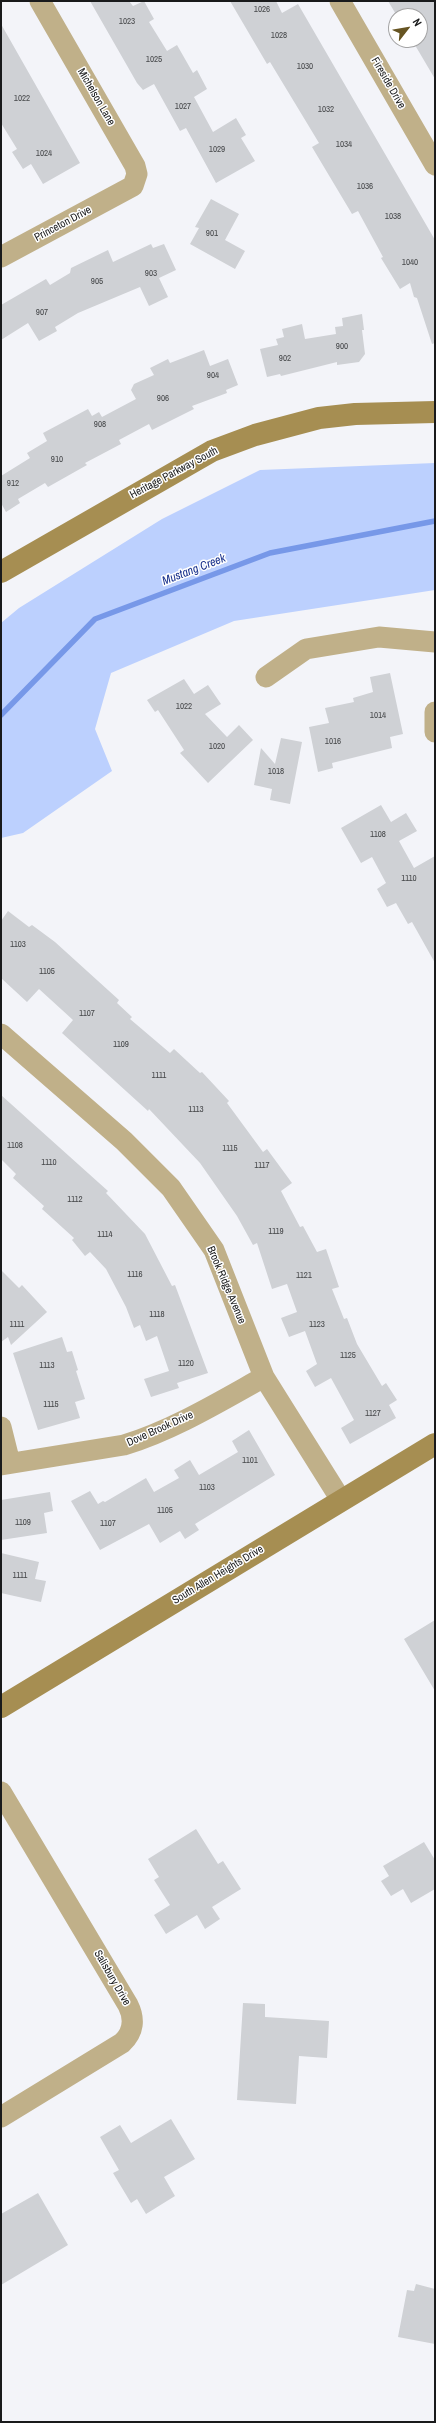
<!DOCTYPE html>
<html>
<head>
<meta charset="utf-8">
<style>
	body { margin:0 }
	#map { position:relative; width:436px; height:2423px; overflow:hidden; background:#f3f4f9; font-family:"Archivo Narrow",sans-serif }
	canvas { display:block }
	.frame { position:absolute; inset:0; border:2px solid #191a1b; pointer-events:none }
	.north { position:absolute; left:388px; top:8px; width:40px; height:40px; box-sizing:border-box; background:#fff; border:1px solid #a3a3a4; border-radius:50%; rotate:59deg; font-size:11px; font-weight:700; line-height:16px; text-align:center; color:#191a1b }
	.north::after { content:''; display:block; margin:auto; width:14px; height:18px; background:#665422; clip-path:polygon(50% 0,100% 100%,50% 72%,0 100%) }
</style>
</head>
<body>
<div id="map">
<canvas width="436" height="2423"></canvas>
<div class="frame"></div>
<div class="north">N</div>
</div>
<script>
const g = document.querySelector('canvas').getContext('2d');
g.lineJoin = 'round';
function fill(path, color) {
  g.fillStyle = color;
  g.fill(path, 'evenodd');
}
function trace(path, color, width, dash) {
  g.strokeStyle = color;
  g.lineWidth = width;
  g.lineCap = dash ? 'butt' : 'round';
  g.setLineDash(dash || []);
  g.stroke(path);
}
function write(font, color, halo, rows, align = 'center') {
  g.font = font + ' "Archivo Narrow",sans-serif';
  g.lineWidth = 3;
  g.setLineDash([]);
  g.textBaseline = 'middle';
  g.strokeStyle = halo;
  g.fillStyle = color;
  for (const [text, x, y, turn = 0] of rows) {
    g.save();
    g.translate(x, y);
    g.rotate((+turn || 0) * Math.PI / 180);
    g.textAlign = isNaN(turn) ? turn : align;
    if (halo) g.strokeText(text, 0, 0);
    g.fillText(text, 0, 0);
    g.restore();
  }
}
const green = new Path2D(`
	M435,463V590L234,621L111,673L95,729L112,771L23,833L1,838V623L19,608L162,519L260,470Z`);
const stream = new Path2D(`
	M1,715L95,619L270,553L435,521`);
const building = new Path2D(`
	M90,1H129L133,6L144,1L154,19L149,22L167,51L177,45L193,73L197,70L207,89L194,97L213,132L236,118L246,135L241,138L255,161L216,183L186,128L180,131L154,84L143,90L137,83Z
	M230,1H276L282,13L298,4L435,240V343L432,344L417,298L414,297L410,283L400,289L381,258L383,257L358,211L352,214L312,147L319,143L270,62L267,64Z
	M388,1H435V79L412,40H420V16H397Z
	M1,24L80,163L43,184L31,164L23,169L12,152L17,149L1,123Z
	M211,199L239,214L225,240L245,251L235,269L190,244L199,228L195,227Z
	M151,244L153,248L164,244L176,270L159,278L168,297L149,306L140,287L78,313L55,327L57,331L39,341L28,323L1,340V305L46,279L50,285L70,273L71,268L108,250L113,262Z
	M362,314L364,330H362L365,354L359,362L337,365V362L281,376L280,374L267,377L260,349L278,345L276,339L284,337L282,329L302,324L305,339L336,334L335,327L343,326L342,318Z
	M204,350L210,366L228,359L238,385L226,390L227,393L192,406L194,409L152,430L149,424L119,440L121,444L85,463L87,465L48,487L45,483L18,499L20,503L6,512L1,503V476L30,458L27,453L47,441L43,433L88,409L92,416L99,412L102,417L136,399L131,390L134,384L154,375L150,368L168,359L170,363Z
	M390,673L403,734L390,737L392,748L332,763L333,768L318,772L309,727L329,723L325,708L354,702L353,698L373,692L370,677Z
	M184,679L194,694L208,685L221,704L205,714L227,737L239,725L253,740L208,783L180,753L184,750L158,710L155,712L147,700Z
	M281,738L302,742L290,804L270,800L272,789L254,785L261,748L275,764Z
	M381,805L391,822L406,813L417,831L399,841L414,868L435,856V963L412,922L408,924L396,903L387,907L377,889L386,883L372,857L361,863L341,828Z
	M8,911L29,927L32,925L55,942L119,1000L117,1003L132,1017L130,1019L170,1053L174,1049L200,1073L202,1072L229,1101L227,1103L263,1152L267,1149L292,1183L281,1191L300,1227L303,1226L317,1252L326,1249L339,1287L332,1289L344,1319L347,1318L357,1344L382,1386L386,1383L397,1400L389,1405L396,1418L350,1444L341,1428L354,1420L331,1378L315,1387L306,1371L317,1364L305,1331L289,1337L281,1318L297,1312L287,1284L272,1289L257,1243L253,1245L237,1216L200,1163L149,1109L148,1111L62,1033L73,1020L39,989L27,1002L1,978V921Z
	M1,1095L108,1191L106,1193L145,1234L172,1286L175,1285L208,1373L177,1383L179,1388L151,1397L144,1379L169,1371L157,1336L146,1341L140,1325L134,1328L126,1307L106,1269L90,1252L85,1256L72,1240L74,1238L42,1209L44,1206L13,1178L16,1174L1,1159Z
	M1,1270L19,1288L22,1285L47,1312L11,1345L8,1337L1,1342Z
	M62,1337L67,1352L72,1351L78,1370L76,1371L85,1399L75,1402L80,1418L38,1430L13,1353Z
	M249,1430L275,1475L195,1524L199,1530L185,1539L180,1531L160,1543L149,1524L100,1550L71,1501L90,1491L98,1504L103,1501L105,1502L146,1478L154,1492L179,1478L174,1470L190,1460L199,1475L238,1452L232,1441Z
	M50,1492L53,1511L44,1513L47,1533L1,1540V1500Z
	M1,1553L39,1562L35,1579L46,1581L41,1602L1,1593Z
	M435,1620V1691L404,1639Z
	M196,1829L218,1864L223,1861L241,1889L212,1907L220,1919L205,1929L197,1915L166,1934L154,1915L170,1905L154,1880L159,1877L148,1859Z
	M424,1842L435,1860V1889L411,1903L403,1889L391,1896L381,1881L389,1876L383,1866Z
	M243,2003L265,2004V2017L329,2021L327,2058L299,2056L296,2104L237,2100Z
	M171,2119L195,2159L164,2177L175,2196L146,2214L137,2199L131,2203L113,2173L119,2170L100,2137L120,2125L131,2143Z
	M38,2193L68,2245L1,2285V2214Z
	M416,2284L435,2289V2344L398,2337L407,2290L414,2291Z`);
const street = new Path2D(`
	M340,1L435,165
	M1,257L133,186L137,174L135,166L40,1
	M266,677L306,649L379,637L435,642
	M435,712V732
	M1,1034L124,1141L171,1188L214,1250L264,1377L341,1500
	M1,1427L10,1463
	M1,1465L124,1445C173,1430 219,1402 264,1377
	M1,1792L128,2005C135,2019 134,2032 122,2043L1,2117`);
const secondary = new Path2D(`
	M1,572L212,451L255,435L319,418L355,414L435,412
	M1,1707L435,1444`);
const numberNames = [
	["1026",262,10],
	["1023",127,22],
	["1028",279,36],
	["1025",154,60],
	["1030",305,67],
	["1022",22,99],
	["1027",183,107],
	["1032",326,110],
	["1034",344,145],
	["1029",217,150],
	["1024",44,154],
	["1036",365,187],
	["1038",393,217],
	["901",212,234],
	["1040",410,263],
	["903",151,274],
	["905",97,282],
	["907",42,313],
	["900",342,347],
	["902",285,359],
	["904",213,376],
	["906",163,399],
	["908",100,425],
	["910",57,460],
	["912",13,484],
	["1022",184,707],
	["1014",378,716],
	["1016",333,742],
	["1020",217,747],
	["1018",276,772],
	["1108",378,835],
	["1110",409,879],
	["1103",18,945],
	["1105",47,972],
	["1107",87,1014],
	["1109",121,1045],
	["1111",159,1076],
	["1113",196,1110],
	["1108",15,1146],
	["1115",230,1149],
	["1110",49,1163],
	["1117",262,1166],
	["1112",75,1200],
	["1119",276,1232],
	["1114",105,1235],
	["1116",135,1275],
	["1121",304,1276],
	["1118",157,1315],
	["1111",17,1325],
	["1123",317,1325],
	["1125",348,1356],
	["1120",186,1364],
	["1113",47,1366],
	["1115",51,1405],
	["1127",373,1414],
	["1101",250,1461],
	["1103",207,1488],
	["1105",165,1511],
	["1109",23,1523],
	["1107",108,1524],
	["1111",20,1576]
];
const streetNames = [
	["Fireside Drive",388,83,60],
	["Michelson Lane",96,97,60],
	["Princeton Drive",63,224,-28],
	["Heritage Parkway South",174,473,-28],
	["Brook Ridge Avenue",226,1285,67],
	["Dove Brook Drive",160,1429,-24],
	["South Allen Heights Drive",218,1575,-31],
	["Salisbury Drive",112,1978,60]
];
const waterNames = [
	["Mustang Creek",194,570,-21]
];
fill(green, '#bcd0fe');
trace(stream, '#7798e8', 5.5);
fill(building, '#cfd1d5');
trace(street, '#c0b089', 21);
trace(secondary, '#a68e52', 22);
write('9px', '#46484a', null, numberNames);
write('11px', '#191a1b', '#fff', streetNames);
write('italic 12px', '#17308c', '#fff', waterNames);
</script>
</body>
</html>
